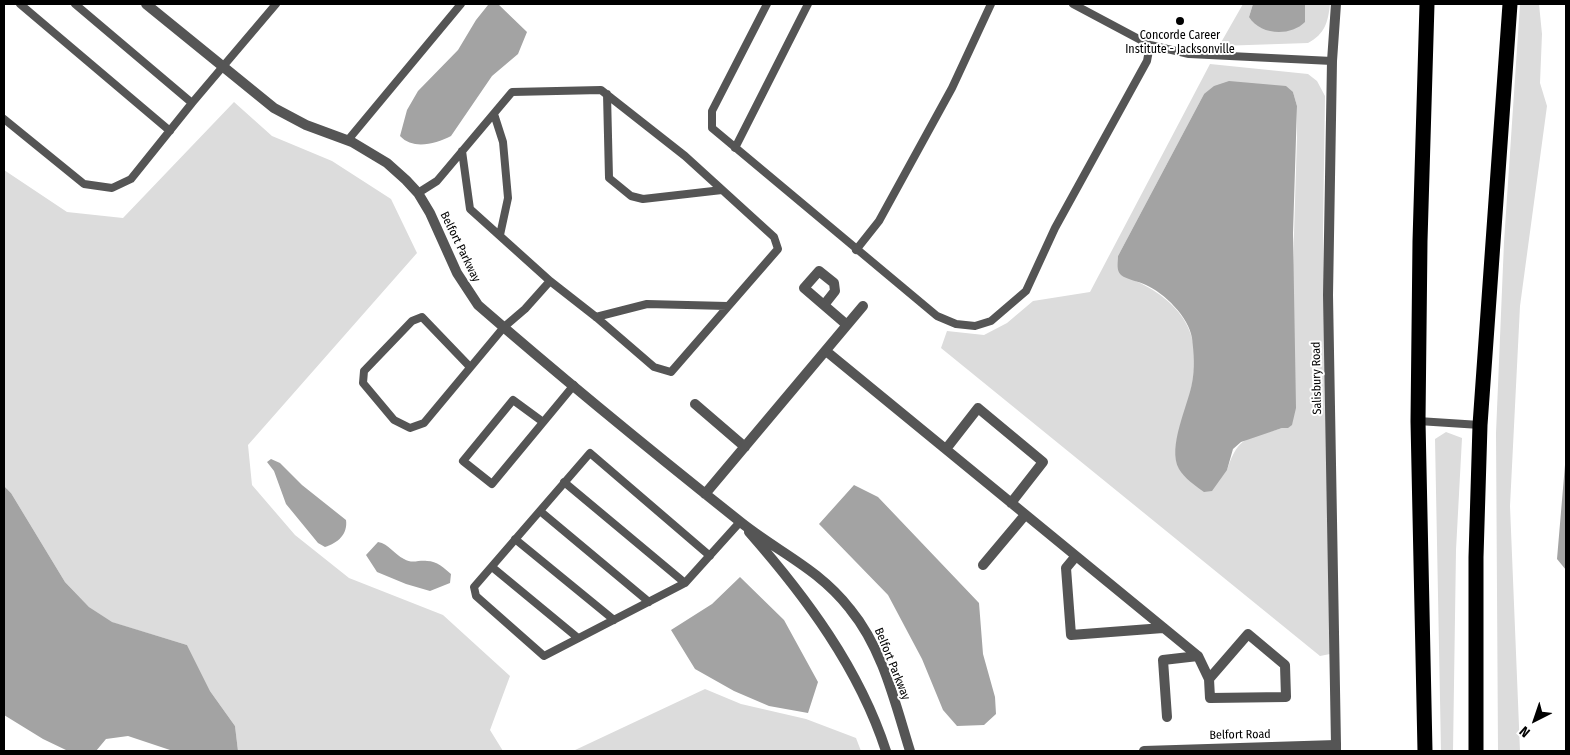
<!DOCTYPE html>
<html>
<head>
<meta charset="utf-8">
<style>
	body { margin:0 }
	#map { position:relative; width:1570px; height:755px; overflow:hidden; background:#fff; font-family:"Fira Sans Condensed",sans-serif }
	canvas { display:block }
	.frame { position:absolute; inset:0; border:5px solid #000; pointer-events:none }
	.north { position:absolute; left:1510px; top:695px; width:50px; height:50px; -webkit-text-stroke:4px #fff; paint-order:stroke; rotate:221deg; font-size:14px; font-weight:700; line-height:20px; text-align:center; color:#000 }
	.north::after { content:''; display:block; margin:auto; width:18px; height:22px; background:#000; clip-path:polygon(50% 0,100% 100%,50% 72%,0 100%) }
</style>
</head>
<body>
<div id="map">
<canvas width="1570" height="755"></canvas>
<div class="frame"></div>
<div class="north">N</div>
</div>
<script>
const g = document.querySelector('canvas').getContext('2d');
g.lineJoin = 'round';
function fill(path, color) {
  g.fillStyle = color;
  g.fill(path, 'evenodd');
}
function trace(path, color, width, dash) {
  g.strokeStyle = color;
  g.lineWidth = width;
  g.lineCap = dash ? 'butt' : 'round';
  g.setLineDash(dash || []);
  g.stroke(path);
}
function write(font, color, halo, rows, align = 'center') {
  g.font = font + ' "Fira Sans Condensed",sans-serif';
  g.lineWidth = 4;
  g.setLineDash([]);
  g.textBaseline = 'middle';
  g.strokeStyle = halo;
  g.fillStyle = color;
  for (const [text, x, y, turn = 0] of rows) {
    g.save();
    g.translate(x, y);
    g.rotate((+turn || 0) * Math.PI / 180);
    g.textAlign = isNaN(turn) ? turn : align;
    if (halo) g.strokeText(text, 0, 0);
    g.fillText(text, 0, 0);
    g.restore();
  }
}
const green = new Path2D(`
	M1243,4H1253L1249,17L1305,22V4H1330C1328,22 1325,34 1308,43L1219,46Z
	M1520,4H1539L1542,34L1540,83L1547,106L1520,306L1510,506L1520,751H1498L1496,433L1504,242Z
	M1210,64L1308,74L1317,81L1325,96L1323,230L1330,654L1320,656L941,348L947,331L984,335L1007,323L1033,301L1090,292ZM1293,92L1297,106V137L1288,428H1282C1248,439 1239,434 1227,470L1176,458C1179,432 1187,410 1192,384C1205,326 1173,295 1122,275L1118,256L1204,94Z
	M234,102L272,136L332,161L391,199L417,253L248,445L252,485L295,535L349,578L443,615L510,676L490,730L503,751H238L235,726L210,691L187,645L111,622L89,607L65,582L11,493L4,486V170L67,212L123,218Z
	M1446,432L1462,438L1456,550L1453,751H1441L1435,439Z
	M705,689L741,704L806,719L856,738L861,751H573Z`);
const water = new Path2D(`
	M498,4L527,32L518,54L492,76L451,136C435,144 413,150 400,136L407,110L418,91L458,50L476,20L488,5Z
	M1253,4H1305V22C1290,37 1260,35 1249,17Z
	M1229,81L1286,86L1293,92L1297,106L1293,233L1296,408L1292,425L1288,428H1282L1241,442L1233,449L1227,470L1212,491L1204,492C1196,486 1184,478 1179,469C1167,447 1188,406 1192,383C1195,368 1194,354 1192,338C1189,317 1164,293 1146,285C1139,281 1127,280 1121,275C1116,270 1118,263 1118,256L1204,94L1214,86Z
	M1566,453V570L1557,559Z
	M271,459L280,463L302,485L346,520C348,534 338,543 325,547L318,543L286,504L274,471L267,462Z
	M854,485L878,497L979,603L983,654L995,697L996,714L984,725L957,726L943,710L922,659L888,595L819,524Z
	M4,486L11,493L65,582L89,607L112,622L187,645L210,691L235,726L238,751H173L128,736L106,739L96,751H68L43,739L4,715Z
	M378,542C389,544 394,554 404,559C412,564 418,560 427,561C437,561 444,568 451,574L450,583L430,591L406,584L377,572L366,555Z
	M740,577L784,620L818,682L808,713L769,706L734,691L695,669L671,630L712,604Z`);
const service = new Path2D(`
	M20,4L170,131
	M75,4L192,103L276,4
	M767,4L712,111V128L937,316L956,324L975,326L991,321L1026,291L1055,228L1147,61L1150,45
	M1073,4L1150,45L1189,54L1332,61
	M607,94L609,178L631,196L643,199L722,190
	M494,114L503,142L508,198L500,235
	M4,119L84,184L112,188L131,179L192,103
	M348,140L461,4
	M735,148L808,4
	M462,151L470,209L550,281
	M418,193L437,181L512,92L601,90L685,156L774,237L778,249L671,372L654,367L596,317L550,281L525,309L504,327L424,423L410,428L394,420L363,383L364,371L412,321L422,317L470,367
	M856,250L879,221L952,88L991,4
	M596,317L647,304L727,306
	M1418,421L1480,425
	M543,422L513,400L463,461L492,484L574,385
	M564,482L685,583
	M540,511L649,602
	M515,539L614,620
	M710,556L590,453L474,587L476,596L544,656L685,583L740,522
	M492,567L578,638`);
const minor = new Path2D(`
	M146,4L274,108L306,125L352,142L387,163L406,180L418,193L430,213L457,273L478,305C563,379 650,450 738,520C777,552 817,567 850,609C883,649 895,703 910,751
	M1336,4L1332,61L1328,295L1336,745
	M824,305L835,291L834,283L819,271L804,288L847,325
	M826,351L1198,656L1209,679L1210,698L1286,697L1285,665L1248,634L1209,679
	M695,404L745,447
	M946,449L978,408L1043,462L1011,503
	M705,494L863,306
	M749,532C806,597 859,668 886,751
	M1076,556L1066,568L1071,635L1163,628
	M983,565L1025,515
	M1167,717L1163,660L1198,656`);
const tertiary = new Path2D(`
	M1144,751L1336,745V751`);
const motorway = new Path2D(`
	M1425,751L1418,421L1420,241L1427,4
	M1476,751V557L1480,425L1510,4`);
const markers = [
	[1180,21,5,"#000"]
];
const poiNames = [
	["Concorde Career",1180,36],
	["Institute - Jacksonville",1180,50]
];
const streetNames = [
	["Belfort Parkway",460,247,64],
	["Salisbury Road",1317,378,-91],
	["Belfort Parkway",892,664,68],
	["Belfort Road",1240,735,-1]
];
fill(green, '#dcdcdc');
fill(water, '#a3a3a3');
trace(service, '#555', 8);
trace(minor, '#555', 10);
trace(tertiary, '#555', 10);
trace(motorway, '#000', 15);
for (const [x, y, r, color] of markers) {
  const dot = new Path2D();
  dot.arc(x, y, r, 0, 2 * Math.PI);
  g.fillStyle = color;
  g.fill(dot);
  trace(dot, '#fff', 2);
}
write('12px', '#000', '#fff', poiNames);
write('12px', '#000', '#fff', streetNames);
</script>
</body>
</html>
